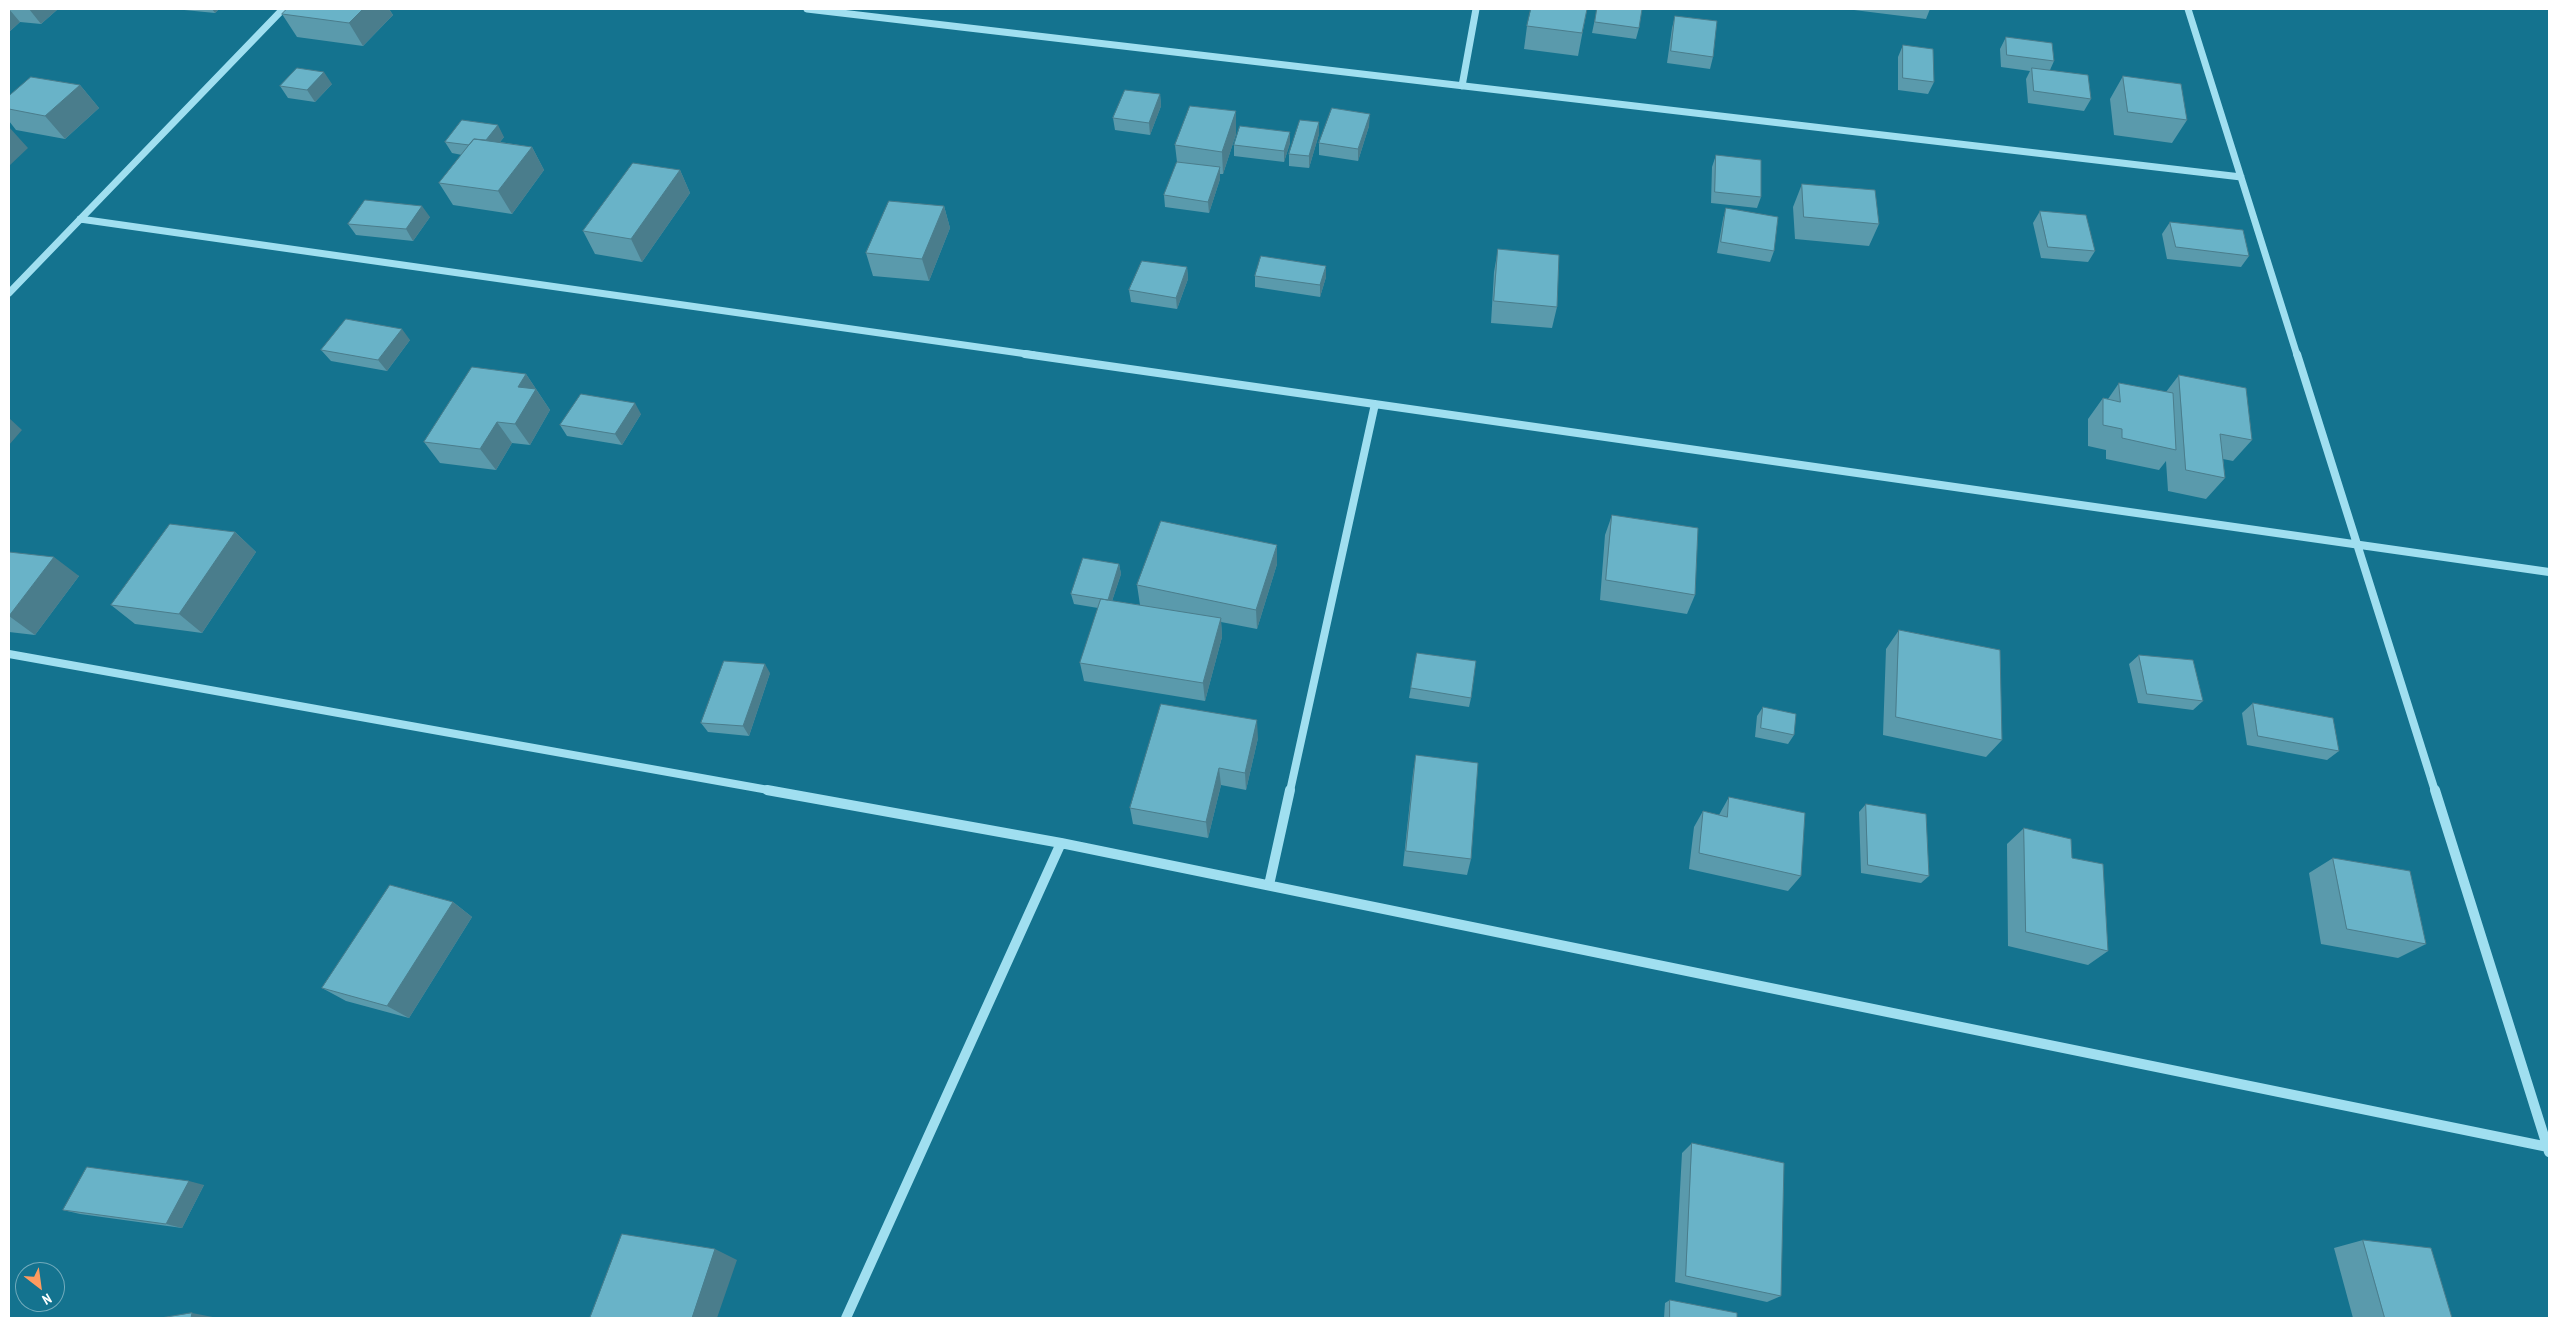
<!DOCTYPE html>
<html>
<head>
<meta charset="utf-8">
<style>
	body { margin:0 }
	#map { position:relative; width:2558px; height:1327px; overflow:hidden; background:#14738f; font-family:"PT Sans Narrow",sans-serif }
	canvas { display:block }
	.frame { position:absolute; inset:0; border:10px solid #fff; pointer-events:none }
	.north { position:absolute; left:15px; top:1262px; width:50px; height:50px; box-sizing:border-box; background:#14738f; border:1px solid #72abbc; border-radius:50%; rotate:150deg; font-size:14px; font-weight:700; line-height:20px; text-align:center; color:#fff }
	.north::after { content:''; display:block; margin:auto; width:18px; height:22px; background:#ff9b5f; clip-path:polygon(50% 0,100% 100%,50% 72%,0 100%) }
</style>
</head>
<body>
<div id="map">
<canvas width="2558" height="1327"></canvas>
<div class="frame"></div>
<div class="north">N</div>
</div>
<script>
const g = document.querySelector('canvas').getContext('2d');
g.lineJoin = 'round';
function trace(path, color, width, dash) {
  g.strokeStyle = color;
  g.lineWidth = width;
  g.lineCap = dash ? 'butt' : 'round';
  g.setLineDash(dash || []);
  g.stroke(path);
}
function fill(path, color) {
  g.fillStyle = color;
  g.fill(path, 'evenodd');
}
const minorFar2 = new Path2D(`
	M807,9L2241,177
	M2188,9L2297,355
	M1462,86L1476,9
	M80,219L1034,355
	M9,293L283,9`);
const minorFar1 = new Path2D(`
	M1025,354L2549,572
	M2297,354L2435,791
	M9,654L774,791
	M1290,791L1375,404`);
const minor = new Path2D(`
	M767,790L1061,843L2548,1147
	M2435,790L2549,1152
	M1269,885L1290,790
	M846,1318L1061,843`);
const wall = new Path2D(`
	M9,9H58L41,24L20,22L9,32Z
	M174,9H219L215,13Z
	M287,9H389L393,15L363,46L297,37L282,14Z
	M1587,9L1578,56L1524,49L1527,26Z
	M1597,9L1639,28L1636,39L1592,33Z
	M1854,9H1930L1926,19L1854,10Z
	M1675,16L1713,57L1710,69L1667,63L1672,28Z
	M2006,37L2054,61L2050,70L2091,99L2084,111L2028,103L2026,79L2030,71L2001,67L2000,49Z
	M1903,45L1934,82L1928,94L1898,90V57Z
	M2123,76L2187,120L2172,143L2114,135L2110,99Z
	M332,84L315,102L288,98L280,86Z
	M80,85L99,108L65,139L16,130L9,121V109Z
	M1160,94L1161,106L1150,135L1115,130L1113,118Z
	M1369,126L1358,161L1319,155V143Z
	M1290,132V143L1284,162L1234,156V145Z
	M1236,134L1223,174H1220V179L1209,213L1165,207L1164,195L1177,162L1175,145Z
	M1319,134L1309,168L1289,166V154Z
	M504,137L500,142L532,147L544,170L512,214L453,205L439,183L462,155L452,153L445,142Z
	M1716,155L1761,197L1757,208L1711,203L1712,167Z
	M680,170L690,193L642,262L595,254L583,231Z
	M1802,184L1879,224L1869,246L1795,239L1793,207Z
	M944,206L950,228L929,281L873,276L866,253Z
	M1726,208L1774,251L1770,262L1717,253L1723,219Z
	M2040,211L2095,251L2088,262L2041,258L2033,223Z
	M430,217L413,241L356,235L348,224Z
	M2170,222L2249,256L2241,267L2167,259L2162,234Z
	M1498,249L1557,307L1552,328L1491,323L1494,272Z
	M1326,266V277L1320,297L1255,287V276Z
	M1187,267L1188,279L1177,309L1131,302L1129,290Z
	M410,340L387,371L331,361L321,350Z
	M526,374L550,410L530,445L512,443L496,470L440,463L424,442Z
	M2179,375L2252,440L2233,461L2223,459L2225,478L2206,499L2168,491L2166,461L2159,470L2106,459V450L2088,446V419L2103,398L2108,399L2119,383L2166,392Z
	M641,414L622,445L567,436L560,425Z
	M1612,515L1695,595L1687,614L1600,600L1605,535Z
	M235,532L256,552L202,633L135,624L111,605Z
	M1277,545V564L1257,629L1221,622L1222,637L1205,701L1084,681L1080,663L1098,608L1074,604L1071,594L1119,564L1121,574L1112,601L1140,605L1137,585Z
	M9,552L79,576L35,635L9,632Z
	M1899,630L2002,740L1986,757L1883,735L1886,649Z
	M1417,653L1471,698L1469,707L1409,698Z
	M2139,655L2203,701L2193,710L2138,703L2129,664Z
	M770,673L749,736L708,732L701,723Z
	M2253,703L2339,751L2327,760L2247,745L2242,713Z
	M1763,707L1794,735L1788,744L1755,737L1757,716Z
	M1258,738L1246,790L1221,785L1208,838L1133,824L1130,808Z
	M1416,755L1471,859L1467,875L1403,866L1413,773Z
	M1729,797L1801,876L1788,891L1689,869L1694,827L1703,811L1719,815Z
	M1866,804L1929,876L1921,883L1861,873L1859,812Z
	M2024,828L2072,858L2108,951L2088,965L2008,946L2007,844Z
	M2333,858L2426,944L2398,958L2321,944L2309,873Z
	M453,902L472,917L409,1018L346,1001L322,988Z
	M1692,1143L1781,1296L1767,1302L1675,1282L1682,1153Z
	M204,1185L182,1228L80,1214L63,1210Z
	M2363,1240L2452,1318H2353L2334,1248Z
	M1670,1300L1737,1318H1664L1665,1303Z`);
const shadedWall = new Path2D(`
	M9,9L20,22L9,32Z
	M29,9H58L41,24Z
	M212,9H219L215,13Z
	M363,9H389L393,15L363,46L349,23Z
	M324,72L332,84L315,102L307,90Z
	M80,85L99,108L65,139L45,116Z
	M1160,94L1161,106L1150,135L1149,123Z
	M1236,111V134L1223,174L1222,152Z
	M1370,114L1369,126L1358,161V149Z
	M1319,122V134L1309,168V156Z
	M498,125L504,137L488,158L481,146Z
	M9,127L28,148L9,166Z
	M1290,132V143L1284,162V151Z
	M532,147L544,170L512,214L498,191Z
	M1220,167V179L1209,213L1208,202Z
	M680,170L690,193L642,262L631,239Z
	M422,206L430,217L413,241L406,229Z
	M944,206L950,228L929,281L922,259Z
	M1326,266V277L1320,297V285Z
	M1187,267L1188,279L1177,309L1176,298Z
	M402,329L410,340L387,371L378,360Z
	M526,374L550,410L530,445L515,424L518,387Z
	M635,403L641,414L622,445L615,434Z
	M9,418L22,430L9,445Z
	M497,422L512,443L496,470L480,449Z
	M235,532L256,552L202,633L179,614Z
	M1277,545V564L1257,629L1256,610Z
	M54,557L79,576L35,635L9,616Z
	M1119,564L1121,574L1109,610L1108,600Z
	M1221,618L1222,637L1205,701L1203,683Z
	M765,664L770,673L749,736L743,726Z
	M1257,720L1258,738L1246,790L1245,773Z
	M1219,768L1221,785L1208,838L1206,822Z
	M453,902L472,917L409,1018L387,1006Z
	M189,1181L204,1185L182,1228L166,1224Z
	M715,1249L737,1260L717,1318H692Z
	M192,1313L218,1318H191Z`);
const building = new Path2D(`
	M287,9H363L349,23L282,14Z
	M1531,9H1587L1582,33L1527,26Z
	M1597,9H1642L1639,28L1595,22Z
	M1675,16L1717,21L1713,57L1671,51Z
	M2006,37L2052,43L2054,61L2007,55Z
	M1903,45L1933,49L1934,82L1903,78Z
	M297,68L324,72L307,90L280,86Z
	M2032,68L2088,75L2091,99L2034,91Z
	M2123,76L2181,84L2187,120L2128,112Z
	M31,77L80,85L45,116L9,109V96Z
	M1125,90L1160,94L1149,123L1113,118Z
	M1190,106L1236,111L1222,152L1175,145Z
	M1332,108L1370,114L1358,149L1319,143Z
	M462,120L498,125L486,140L474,139L469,145L445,142Z
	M1300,120L1319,122L1309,156L1289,154Z
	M1240,126L1290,132L1284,151L1234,145Z
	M474,139L532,147L498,191L439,183Z
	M1716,155L1761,160V197L1715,192Z
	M1177,162L1220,167L1208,202L1164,195Z
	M633,163L680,170L631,239L583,231Z
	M1802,184L1875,190L1879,224L1804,217Z
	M365,200L422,206L406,229L348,224Z
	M889,201L944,206L922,259L866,253Z
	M1726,208L1778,217L1774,251L1721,242Z
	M2040,211L2086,215L2095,251L2048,247Z
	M2170,222L2243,230L2249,256L2176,247Z
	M1498,249L1559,255L1557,307L1494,301Z
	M1261,256L1326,266L1320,285L1255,276Z
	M1142,261L1187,267L1176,298L1129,290Z
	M346,319L402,329L378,360L321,350Z
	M472,367L526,374L518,387L536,389L515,424L497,422L480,449L424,442Z
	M2179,375L2246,388L2252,440L2220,434L2225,478L2186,470Z
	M2119,383L2173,393L2176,450L2122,438V429L2103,425V398L2120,402Z
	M581,394L635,403L615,434L560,425Z
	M1612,515L1698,528L1695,595L1606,580Z
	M1161,521L1277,545L1256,610L1137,585Z
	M170,524L235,532L179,614L111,605Z
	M9,552L54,557L9,616Z
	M1083,558L1119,564L1108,600L1071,594Z
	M1101,599L1221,618L1203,683L1080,663Z
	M1899,630L2000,650L2002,740L1896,717Z
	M1417,653L1476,661L1471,698L1411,688Z
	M2139,655L2193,660L2203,701L2147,694Z
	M724,661L765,664L743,726L701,723Z
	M2253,703L2333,718L2339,751L2258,736Z
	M1161,704L1257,720L1245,773L1219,768L1206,822L1130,808Z
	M1763,707L1796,714L1794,735L1761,728Z
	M1416,755L1478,763L1471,859L1406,851Z
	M1729,797L1805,813L1801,876L1699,853L1703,811L1727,817Z
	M1866,804L1926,814L1929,876L1868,865Z
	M2024,828L2071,839L2072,858L2103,864L2108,951L2026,932Z
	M2333,858L2410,871L2426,944L2347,929Z
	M390,885L453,902L387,1006L322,988Z
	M1692,1143L1784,1163L1781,1296L1686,1276Z
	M87,1167L189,1181L166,1224L63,1210Z
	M622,1234L715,1249L692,1318H590Z
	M2363,1240L2431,1248L2452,1318H2385Z
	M1670,1300L1737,1313V1318H1670Z
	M192,1313L191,1318H161Z`);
trace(minorFar2, '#a0dff0', 7);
trace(minorFar1, '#a0dff0', 8);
trace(minor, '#a0dff0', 10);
fill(wall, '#5a9aac');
fill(shadedWall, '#4a7d8c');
fill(building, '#69b3c8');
trace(building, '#4a7d8c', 1);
</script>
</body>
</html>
